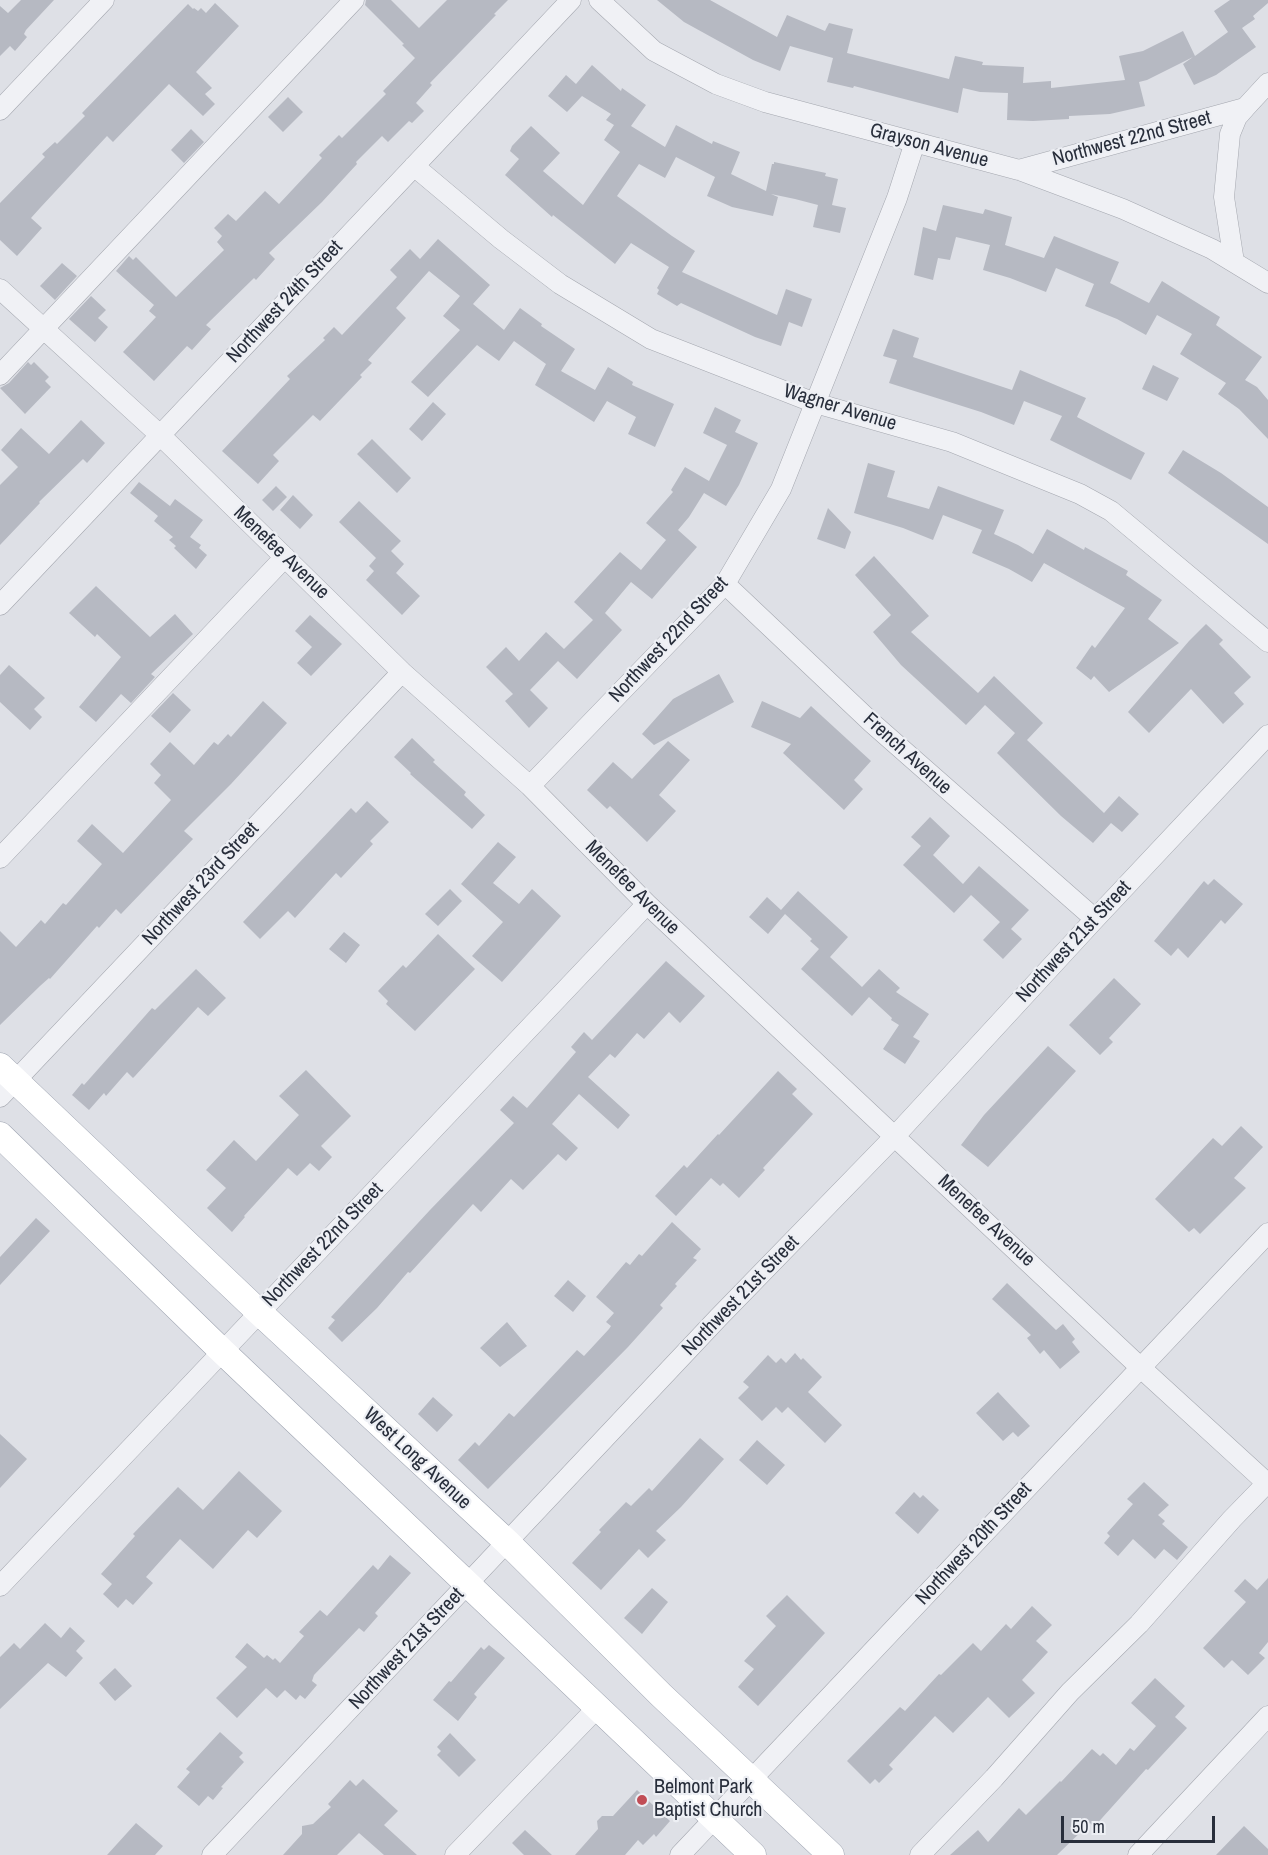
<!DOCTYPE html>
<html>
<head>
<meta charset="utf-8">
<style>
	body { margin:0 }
	#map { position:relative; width:1268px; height:1855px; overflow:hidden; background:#dee0e6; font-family:"Archivo Narrow",sans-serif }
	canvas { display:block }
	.scale { position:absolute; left:1061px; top:1816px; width:154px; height:27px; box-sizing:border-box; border:3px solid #282e3b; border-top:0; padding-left:8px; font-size:18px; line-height:21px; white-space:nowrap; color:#282e3b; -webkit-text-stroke:4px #edeff4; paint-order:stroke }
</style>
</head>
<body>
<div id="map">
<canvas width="1268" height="1855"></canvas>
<div class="scale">50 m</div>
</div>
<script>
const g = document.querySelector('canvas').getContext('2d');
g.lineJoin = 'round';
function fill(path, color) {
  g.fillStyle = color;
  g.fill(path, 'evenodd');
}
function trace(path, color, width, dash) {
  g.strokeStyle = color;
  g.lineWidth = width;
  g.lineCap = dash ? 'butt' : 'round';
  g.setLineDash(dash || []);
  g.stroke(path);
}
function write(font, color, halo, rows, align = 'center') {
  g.font = font + ' "Archivo Narrow",sans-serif';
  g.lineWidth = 4.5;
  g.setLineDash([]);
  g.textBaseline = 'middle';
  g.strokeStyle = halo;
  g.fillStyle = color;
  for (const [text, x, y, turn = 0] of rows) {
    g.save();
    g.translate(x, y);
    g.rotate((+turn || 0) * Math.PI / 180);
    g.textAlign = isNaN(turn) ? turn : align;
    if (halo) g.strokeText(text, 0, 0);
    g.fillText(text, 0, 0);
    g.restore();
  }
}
const building = new Path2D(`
	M21,0H54L26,30L24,34L27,37L15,51L10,46L0,56V6L8,13Z
	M366,0H391L419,28L447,0H508L494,14L496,15L430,83L432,85L416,103L424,111L412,123L409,121L388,142L382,136L356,162L357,164L322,202L269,253L275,259L256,280L254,278L206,325L211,329L192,350L187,346L154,381L123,352L156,317L149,311L154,305L116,271L129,256L133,260L136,257L176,297L224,250L217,242L222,236L214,228L228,214L236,221L265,191L279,204L322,158L319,155L339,135L342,138L386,94L383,91L415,58L402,45L404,44L365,5Z
	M657,0H710L777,37L787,15L825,31L829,23L853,29L847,53L949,79L955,56L983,62L982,65L1024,67L1023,83L1051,81V88L1125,80L1119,56L1143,51L1183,31L1195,56L1228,32L1214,11L1230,0H1268V3L1253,16L1255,19L1242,28L1256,47L1216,75L1194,85L1183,64L1193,57L1147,80L1139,82L1145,106L1110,114L1069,116V119L1033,121L1007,120L1008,93L980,92L963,88L958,113L854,86L853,88L827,82L833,58L790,46L780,71L753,60L684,22Z
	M215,3L239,26L196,72L212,88L205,94L215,104L203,116L169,84L113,142L107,136L40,208L31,218L42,228L17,256L0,240V203L45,157L42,154L55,142L57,144L85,116L82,113L188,4L193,9L194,8L198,11L201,8L206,13Z
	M592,65L621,91L622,88L646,105L631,126L665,147L676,125L712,144L713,141L740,152L731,174L766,191L772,164H774V162L826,173L825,176L838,179L832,205L846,208L840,233L813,227L818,205L795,199L771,194L778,197L773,216L732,207L707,196L715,177L676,157L665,178L639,164L617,196L672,236L695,251L682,272L777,315L786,289L812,299L802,327L789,322L781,346L755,337L681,303L677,306L657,294L659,290L657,288L669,267L631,243L615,264L553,215L552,217L505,175L519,159L510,151L512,146L531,126L560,153L543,171L583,205L620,152L604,140L614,125L606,120L611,114L582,96L567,112L548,96L566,75L576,84Z
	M288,97L303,112L283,132L268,117Z
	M191,129L204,142L184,163L171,150Z
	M943,205L983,214L985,209L1012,217L1005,245L1044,258L1054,236L1119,262L1110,283L1149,303L1162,281L1220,317L1216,325L1262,357L1245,380L1257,387L1268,400V439L1239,409L1218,394L1226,383L1180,354L1192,334L1157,315L1146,335L1117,319L1085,306L1094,284L1056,268L1046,292L1010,278L983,270L990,245L956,237L950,260L938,258L933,280L914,275L923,227L936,231Z
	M438,239L490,285L473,304L504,330L520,308L542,324L541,326L575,349L561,371L595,390L608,367L633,382L632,385L674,404L655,447L628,434L636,417L607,401L594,422L535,385L546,364L514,341L499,361L477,345L428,397L411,382L460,330L443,316L460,296L429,271L396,308L406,318L368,360L372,363L360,375L362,377L320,421L313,415L273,455L279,461L258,484L222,451L290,379L287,376L325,340L323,338L334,327L342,335L397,277L390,270L410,249L420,259Z
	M62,263L77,276L55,300L40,286Z
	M91,296L106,310L98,318L108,327L95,342L69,319Z
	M893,329L919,338L913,357L1012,390L1020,370L1086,398L1077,417L1145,453L1131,480L1050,440L1062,416L1024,401L1014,425L981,412L889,383L897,360L883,356Z
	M28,362L31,365L34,362L49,377L45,381L51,387L25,414L0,388L9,383Z
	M1153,365L1179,378L1167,401L1142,389Z
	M433,402L446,414L422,441L409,429Z
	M715,407L741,420L735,432L758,443L739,485L726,506L704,493L689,517L678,530L697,547L652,599L631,582L605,613L622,630L577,679L558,661L530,690L548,708L529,728L505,701L513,694L486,667L506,647L519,661L546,632L564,649L593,620L574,602L620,552L641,570L666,540L646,523L673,492L671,490L685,467L709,481L727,445L703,433Z
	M81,420L105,443L87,463L83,459L39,502L40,503L0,545V485L18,467L1,450L21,428L49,454Z
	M372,439L411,478L397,493L357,454Z
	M1183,450L1221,473L1268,507V544L1168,473Z
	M868,463L895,471L887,497L929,509L938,486L1004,510L994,534L1018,545L1033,554L1047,529L1084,550L1085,547L1128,571L1126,575L1162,600L1148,619L1179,643L1109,692L1094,676L1091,680L1076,668L1092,645L1095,648L1125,608L1044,563L1032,582L1009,569L972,553L982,530L943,515L933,540L903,528L854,513Z
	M139,482L170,506L175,499L203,520L190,537L201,545L199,548L207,555L196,569L174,548L176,546L169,540L173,537L154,521L158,516L130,493Z
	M276,486L287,497L273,511L262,500Z
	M293,495L313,515L300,529L280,510Z
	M359,501L401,541L391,551L404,564L396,573L420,596L402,615L366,580L374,571L369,566L376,558L339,522Z
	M828,508L851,532L845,549L817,539Z
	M874,556L929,616L911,632L978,693L994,676L1043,723L1027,740L1104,813L1119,796L1139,814L1122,832L1111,823L1093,843L1061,816L997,753L1015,733L985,705L966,725L901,665L873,632L891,615L855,575Z
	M96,586L150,637L175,614L193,634L151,674L155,677L131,703L121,694L96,722L79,707L121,657L97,634L95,637L69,613Z
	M310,615L342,644L311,676L297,663L312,647L295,631Z
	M1206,624L1223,640L1219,644L1251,677L1234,693L1244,704L1223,724L1191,689L1149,733L1128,712L1189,641Z
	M9,665L45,698L34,709L42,717L30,730L0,702V675Z
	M719,674L734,702L654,745L642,734L673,699Z
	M173,693L191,710L170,733L151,716Z
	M263,701L287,723L231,784L184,831L193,839L121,914L116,909L99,928L97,926L50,979L49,978L40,986L0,1025V931L16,947L41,920L45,924L63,903L66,905L102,864L77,841L92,824L123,853L171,800L154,783L161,775L150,764L170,742L194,765L214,742L218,745L228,734L231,737Z
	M762,701L800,718L811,706L871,761L854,780L863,789L844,810L783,753L791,744L751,727Z
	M412,738L435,760L433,762L466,792L464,795L485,815L472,829L410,774L411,773L394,757Z
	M668,741L690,760L659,795L676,811L647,842L610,806L607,809L587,790L613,762L632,779Z
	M367,801L389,822L370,841L373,844L341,878L336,873L295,918L288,911L260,939L243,922L351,808L356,813Z
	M930,817L950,836L933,855L963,884L979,866L1029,910L1011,929L1022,939L1003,959L983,940L1000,922L971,895L954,913L903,865L921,846L911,837Z
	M498,842L516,857L493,883L519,904L532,889L561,916L502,982L472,956L503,922L461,884Z
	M1214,879L1243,904L1225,924L1221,920L1188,958L1178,948L1171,956L1154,941L1204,881L1208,885Z
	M450,889L462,901L438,926L425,914Z
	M798,891L848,937L830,957L862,987L879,969L900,988L896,992L929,1014L913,1037L920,1041L905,1064L883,1049L899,1025L891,1020L892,1018L869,997L852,1016L801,969L819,949L810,941L812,939L785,914L768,934L749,917L767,897L781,910Z
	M344,932L360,945L346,963L329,949Z
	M438,934L475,969L415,1031L386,1004L388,1001L378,991L403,965L406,968Z
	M666,961L705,996L680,1023L669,1012L644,1039L637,1033L615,1058L610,1054L588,1077L630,1115L618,1129L579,1094L552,1124L578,1148L566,1161L558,1154L523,1190L511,1179L481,1212L473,1204L410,1273L408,1272L377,1308L342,1342L328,1328L335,1320L331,1317L430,1210L514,1123L500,1110L513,1096L527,1108L576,1052L571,1047L584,1032L592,1040Z
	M196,969L226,998L208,1016L198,1007L135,1076L133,1078L127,1072L106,1096L104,1093L89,1110L72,1095L82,1083L84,1085L152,1008L155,1010Z
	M1114,978L1141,1004L1109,1038L1113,1042L1100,1055L1069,1025Z
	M1048,1046L1076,1071L988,1167L961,1145L984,1115Z
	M306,1070L351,1116L321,1146L332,1157L319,1171L310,1163L297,1176L288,1168L244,1216L245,1217L232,1232L207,1208L226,1188L206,1170L234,1140L256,1161L299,1115L279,1096Z
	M778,1071L797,1089L792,1094L813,1114L763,1168L765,1170L739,1198L723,1183L720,1186L711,1178L676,1216L655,1196L684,1165L687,1168L718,1134L719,1135Z
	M1241,1126L1263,1147L1234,1178L1246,1188L1200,1234L1194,1228L1189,1232L1155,1199L1213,1138L1222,1146Z
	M36,1218L50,1231L0,1285V1257Z
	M672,1222L701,1249L693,1258L697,1260L675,1284L677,1286L660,1305L663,1308L628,1347L488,1489L458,1460L475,1442L479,1446L509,1413L514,1417L577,1350L584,1356L609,1329L611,1326L606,1322L614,1313L596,1297L626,1262L630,1265L639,1254L642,1256Z
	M568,1280L586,1296L573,1312L554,1296Z
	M1007,1283L1056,1330L1063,1324L1075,1339L1072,1342L1080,1352L1060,1369L1044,1350L1040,1354L1027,1338L1031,1335L992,1299Z
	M507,1322L527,1346L500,1367L480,1348Z
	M795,1353L801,1360L803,1358L822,1377L808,1392L842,1425L825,1443L788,1407L782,1413L776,1407L762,1421L738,1398L749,1387L743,1382L768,1355L776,1363L781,1358L786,1363Z
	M998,1392L1030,1426L1018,1437L1013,1432L1003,1441L976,1413Z
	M433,1397L453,1415L437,1432L418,1414Z
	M0,1434L27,1459L0,1488Z
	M700,1438L724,1459L681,1507L656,1531L666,1540L648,1558L639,1549L601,1590L572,1563L601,1532L599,1530L626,1502L631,1506L649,1488L652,1491Z
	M757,1440L785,1465L767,1485L739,1460Z
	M239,1471L282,1511L257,1538L248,1530L213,1569L180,1539L146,1577L153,1583L133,1605L126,1599L118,1608L103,1594L112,1584L101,1574L135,1536L133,1534L178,1487L203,1510Z
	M1144,1482L1169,1505L1158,1515L1165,1521L1162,1524L1188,1547L1177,1560L1164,1549L1155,1559L1133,1539L1118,1556L1104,1543L1110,1536L1107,1533L1133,1504L1127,1499Z
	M914,1492L920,1498L923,1495L939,1510L918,1534L895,1513Z
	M390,1555L411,1573L375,1613L378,1616L364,1632L359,1628L314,1675L312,1681L317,1685L305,1699L300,1695L296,1700L285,1690L277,1698L266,1688L237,1718L216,1698L247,1667L235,1657L247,1643L264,1658L267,1655L273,1660L275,1658L280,1663L304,1636L299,1632L320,1610L327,1616L373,1565L378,1570Z
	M1268,1578V1642L1259,1653L1265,1658L1248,1675L1232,1660L1224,1668L1203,1648L1246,1602L1234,1591L1245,1579L1257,1590Z
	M652,1588L668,1602L642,1634L624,1618Z
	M787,1595L825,1633L758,1706L738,1687L754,1669L744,1661L776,1626L766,1616Z
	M1032,1606L1052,1625L1036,1641L1048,1652L1022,1680L1035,1693L1009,1718L988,1697L953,1733L935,1716L889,1765L893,1769L879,1783L875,1779L870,1784L847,1761L900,1707L905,1711L939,1674L941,1675L973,1643L981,1651L1006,1624L1011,1629Z
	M45,1623L61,1638L70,1627L85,1641L76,1651L83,1658L66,1677L48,1663L0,1709V1657L14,1643L20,1649Z
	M489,1645L505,1658L474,1694L477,1697L458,1721L433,1700L449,1681L451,1682L481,1647L484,1650Z
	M115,1668L132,1686L115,1701L99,1683Z
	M1155,1678L1185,1706L1175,1717L1187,1728L1148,1770L1146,1769L1094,1827L1090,1823L1057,1855H950L978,1830L988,1842L1019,1808L1026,1815L1060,1781L1061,1782L1092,1749L1100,1756L1103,1753L1116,1765L1130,1748L1134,1751L1156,1726L1131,1703Z
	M220,1732L243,1753L239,1757L244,1762L221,1787L223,1788L213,1800L208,1796L199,1806L177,1787L190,1772L186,1769Z
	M450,1733L476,1760L459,1777L437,1755L441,1751L437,1747Z
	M363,1779L398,1811L384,1825L417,1855H384L359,1833L337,1855H283L302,1834V1826L313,1824L331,1807L328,1804L350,1780L356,1786Z
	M637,1790L670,1821L656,1837L654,1834L643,1845L638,1840L625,1855H575L598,1829L597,1821L602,1816H613Z
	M136,1823L163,1846L155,1855H107Z
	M1244,1826L1268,1849V1855H1216Z
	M525,1830L552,1855H524L512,1843Z`);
const minor = new Path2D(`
	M599,0L654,51L716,84L765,102L1019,170L1123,209L1212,249L1268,283
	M0,110L104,0
	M414,166L501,239L560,284L651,339L815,403L952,442L1080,494L1111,511L1268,642
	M1019,170L1245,108L1268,83
	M1234,262L1224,197L1230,134L1237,117L1245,108
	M0,289L160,435L402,672L530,786L647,904L1141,1368L1268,1484
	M0,375L354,0
	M725,584L872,723L1095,919
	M0,605L571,0
	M530,786L725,584L781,489L897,198L915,142
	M0,858L285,557
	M0,1097L402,672
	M0,1586L647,904
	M212,1855L718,1318L895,1136L1095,919L1268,735
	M455,1855L598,1707
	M680,1855L1268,1233
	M920,1855L994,1778L1070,1692L1139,1624L1232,1519L1268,1482
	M1138,1855L1268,1716`);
const major = new Path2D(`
	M0,1066L259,1312L507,1542L661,1695L831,1855
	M0,1135L222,1351L753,1855`);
const markers = [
	[642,1800,6,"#c14d56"]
];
const streetNames = [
	["Northwest 22nd Street",1132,139,-15],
	["Grayson Avenue",929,146,15],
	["Northwest 24th Street",285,302,-47],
	["Wagner Avenue",840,408,17],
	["Menefee Avenue",281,553,44],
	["Northwest 22nd Street",669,640,-47],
	["French Avenue",907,754,42],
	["Northwest 23rd Street",201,884,-47],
	["Menefee Avenue",632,888,45],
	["Northwest 21st Street",1074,942,-47],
	["Menefee Avenue",986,1221,43],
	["Northwest 22nd Street",323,1245,-46],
	["Northwest 21st Street",741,1296,-46],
	["West Long Avenue",417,1459,43],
	["Northwest 20th Street",974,1544,-47],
	["Northwest 21st Street",407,1649,-47]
];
const poiNames = [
	["Belmont Park",654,1788],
	["Baptist Church",654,1811]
];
fill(building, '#b6b9c2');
trace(minor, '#a4a7af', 21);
trace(major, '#9ea4b1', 27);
trace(minor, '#f0f1f5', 20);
trace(major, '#fff', 26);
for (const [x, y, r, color] of markers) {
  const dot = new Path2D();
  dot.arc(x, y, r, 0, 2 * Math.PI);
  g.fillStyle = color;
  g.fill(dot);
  trace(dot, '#edeff4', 2);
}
write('20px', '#282e3b', '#edeff4', streetNames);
write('20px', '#282e3b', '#edeff4', poiNames, 'left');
</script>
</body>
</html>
